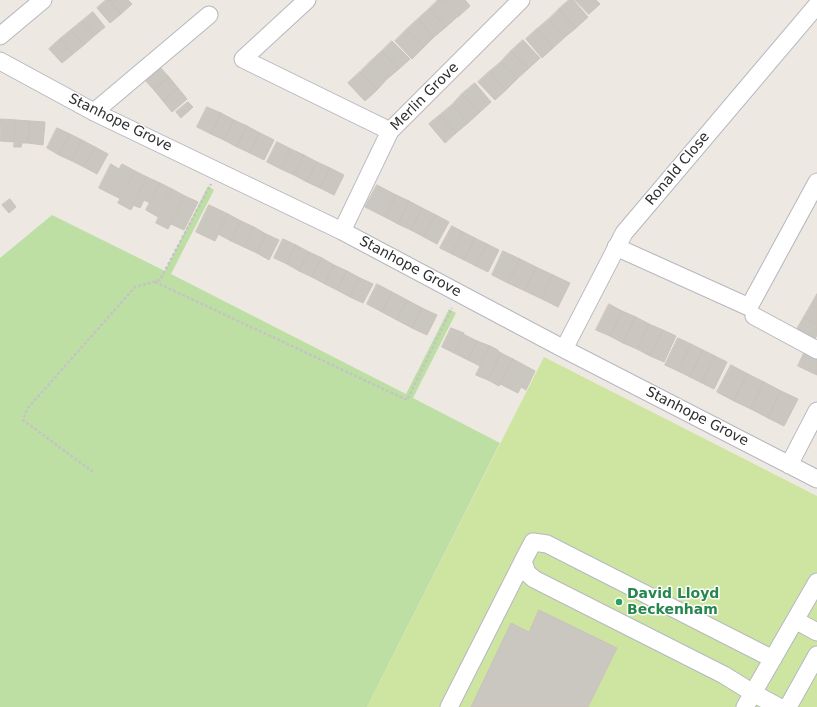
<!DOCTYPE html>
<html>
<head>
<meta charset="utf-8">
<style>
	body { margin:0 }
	canvas { display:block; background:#eee8e2 }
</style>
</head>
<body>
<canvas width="817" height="707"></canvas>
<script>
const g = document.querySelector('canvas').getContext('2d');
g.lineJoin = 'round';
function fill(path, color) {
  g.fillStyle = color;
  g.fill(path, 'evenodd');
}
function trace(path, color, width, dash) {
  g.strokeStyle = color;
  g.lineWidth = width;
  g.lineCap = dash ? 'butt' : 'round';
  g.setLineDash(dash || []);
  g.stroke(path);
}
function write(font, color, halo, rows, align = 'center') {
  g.font = font + ' "DejaVu Sans",sans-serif';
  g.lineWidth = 3;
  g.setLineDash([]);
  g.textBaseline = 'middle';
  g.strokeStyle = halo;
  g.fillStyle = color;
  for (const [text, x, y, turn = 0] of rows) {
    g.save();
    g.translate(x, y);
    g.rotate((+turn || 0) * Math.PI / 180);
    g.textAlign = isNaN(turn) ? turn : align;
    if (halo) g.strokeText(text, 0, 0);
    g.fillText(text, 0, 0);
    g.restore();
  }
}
const green = new Path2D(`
	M208,186L214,190L171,274L406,394L449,309L456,313L413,398L500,443L367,707H0V258L52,215L165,271Z`);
const pitch = new Path2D(`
	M544,357L817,496V707H367Z`);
const building = new Path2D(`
	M106,0H110L121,14L110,23L97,8Z
	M110,0H128L132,4L121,14Z
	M438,0H442L457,17L446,27L429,9Z
	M442,0H465L470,6L458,17Z
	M569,0H573L588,17L576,28L559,9Z
	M575,0H596L600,4L589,14Z
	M429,9L446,27L434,37L418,19Z
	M559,9L576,28L565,37L549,19Z
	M93,12L105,27L94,36L82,21Z
	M418,19L434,37L424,47L407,29Z
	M549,19L565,37L553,48L537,29Z
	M82,21L94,36L84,45L71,30Z
	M407,29L424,47L412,59L395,41Z
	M537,29L553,48L542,58L526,39Z
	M71,30L84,45L73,54L60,39Z
	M60,39L73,54L62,63L49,49Z
	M523,40L540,58L528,69L511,51Z
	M392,41L410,59L399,69L382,51Z
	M382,51L399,69L387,79L370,62Z
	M511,51L528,69L517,79L501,62Z
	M370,62L387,79L377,90L360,72Z
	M501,62L517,79L506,90L489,72Z
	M159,66L169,77L154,90L144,79Z
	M360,72L377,90L365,101L348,83Z
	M489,72L506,90L495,100L478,82Z
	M169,77L178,88L163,101L154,90Z
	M475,83L491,102L479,113L462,94Z
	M178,88L187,99L172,112L163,101Z
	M462,94L479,113L468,123L452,105Z
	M188,102L193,107L181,118L176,112Z
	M452,105L468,123L456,133L440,115Z
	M207,107L221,113L211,134L197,127Z
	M221,113L234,120L224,140L211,134Z
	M440,115L456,133L445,143L429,124Z
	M1,119L16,120L14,142L0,141Z
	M16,120L30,121L28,143H22L21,147H14Z
	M234,120L247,126L237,147L224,140Z
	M30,121L45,122L43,145L28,143Z
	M247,126L260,133L250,153L237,147Z
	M57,128L70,134L59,155L47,148Z
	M260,133L274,140L264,160L250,153Z
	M70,134L82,140L72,161L59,155Z
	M82,140L95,147L84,167L72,161Z
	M277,142L291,149L281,169L267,162Z
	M95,147L108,154L97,174L84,167Z
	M291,149L304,155L294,175L281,169Z
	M304,155L317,162L307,182L294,175Z
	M317,162L330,168L320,188L307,182Z
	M111,164L119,169L122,164L135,171L121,199L99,188Z
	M330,168L344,175L334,195L320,188Z
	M135,171L147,177L131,210L118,203Z
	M147,177L160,183L150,203L144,200L140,208L133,205Z
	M160,183L172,189L158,217L146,210Z
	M377,185L396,195L385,217L365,207Z
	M172,189L185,196L168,229L156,223Z
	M396,195L409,201L398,224L385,217Z
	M185,196L198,202L184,230L171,224Z
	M10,199L16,207L9,213L2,205Z
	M409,201L422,208L411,230L398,224Z
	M209,205L228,214L215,241L196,232Z
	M422,208L436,215L424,237L411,230Z
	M228,214L241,221L231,241L218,234Z
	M436,215L449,222L437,244L424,237Z
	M241,221L254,227L244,247L231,241Z
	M452,226L463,232L452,254L440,248Z
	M254,227L266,234L257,253L244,247Z
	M463,232L475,238L464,260L452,254Z
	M266,234L279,240L269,260L257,253Z
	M475,238L487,244L476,266L464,260Z
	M283,239L296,245L287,264L274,258Z
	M487,244L499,250L488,272L476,266Z
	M296,245L309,252L299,271L287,264Z
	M503,251L520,259L508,283L492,275Z
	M309,252L322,258L312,277L299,271Z
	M322,258L334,265L325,284L312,277Z
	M520,259L536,267L525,291L508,283Z
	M334,265L347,271L337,290L325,284Z
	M536,267L553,275L542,299L525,291Z
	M347,271L360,278L350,297L337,290Z
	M553,275L570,283L558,307L542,299Z
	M360,278L373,284L363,303L350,297Z
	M377,284L392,292L382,312L367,304Z
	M392,292L407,300L397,320L382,312Z
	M817,294V308L811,305Z
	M407,300L422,308L412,328L397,320Z
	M609,304L622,311L610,336L596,330Z
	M811,305L817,308V324L804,317Z
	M422,308L437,315L427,335L412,328Z
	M622,311L636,317L623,343L610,336Z
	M636,317L649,324L637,349L623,343Z
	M804,317L817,324V335L815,339L797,329Z
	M649,324L663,330L650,356L637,349Z
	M451,328L464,333L454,353L442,347Z
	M663,330L676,336L664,362L650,356Z
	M463,334L477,341L468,360L454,353Z
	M678,338L691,344L678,371L665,365Z
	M477,341L490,346L480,366L468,360Z
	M691,344L703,350L690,377L678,371Z
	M490,346L498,350V351L501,353L488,380L476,375Z
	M806,349L817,354V375L798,366Z
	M703,350L715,356L702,383L690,377Z
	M501,353L513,359L499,386L488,380Z
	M715,356L727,362L714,389L702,383Z
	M513,359L535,371L526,390L521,387L518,393L500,384Z
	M731,365L748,374L734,401L717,392Z
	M748,374L764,382L751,409L734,401Z
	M764,382L781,391L768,418L751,409Z
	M781,391L798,399L784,426L768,418Z
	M539,610L617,648L588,707H471L511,623L529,632Z`);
const path = new Path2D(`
	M155,282L407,400L452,308
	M93,472L23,420L27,409L135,287L160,280L211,184`);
const minor = new Path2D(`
	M307,0L243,59L390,131
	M0,36L43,0
	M0,61L94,112L342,231L564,349L817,479
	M94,112L209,15
	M342,231L390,131L521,0
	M616,247L749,307L817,182
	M754,316L817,350
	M564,349L624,233L817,5
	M789,465L817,411
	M795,620L817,632
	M773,659L547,544L533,542L523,561L527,573L534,579L724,675L753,693L817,582
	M449,707L523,561
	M745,707L753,693L779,707
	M788,707L817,655`);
const markers = [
	[619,602,4,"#2e9e5b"]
];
const streetNames = [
	["Merlin Grove",425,97,-45],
	["Stanhope Grove",120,123,26],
	["Ronald Close",678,169,-50],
	["Stanhope Grove",410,267,28],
	["Stanhope Grove",697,417,27]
];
const leisureNames = [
	["David Lloyd",627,594],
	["Beckenham",627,610]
];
fill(green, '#bddfa4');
fill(pitch, '#cee5a1');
fill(building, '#cac6c0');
trace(building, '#cac3bb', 1);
trace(minor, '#b5b8c0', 19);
trace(path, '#c4c4c4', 2.5, [3, 2]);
trace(minor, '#fff', 17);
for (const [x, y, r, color] of markers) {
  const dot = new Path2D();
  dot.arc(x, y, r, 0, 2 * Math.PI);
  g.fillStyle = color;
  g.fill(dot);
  trace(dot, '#fff', 1.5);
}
write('14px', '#2e2e2e', '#fff', streetNames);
write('bold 14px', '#27864d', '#fff', leisureNames, 'left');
</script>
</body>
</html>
